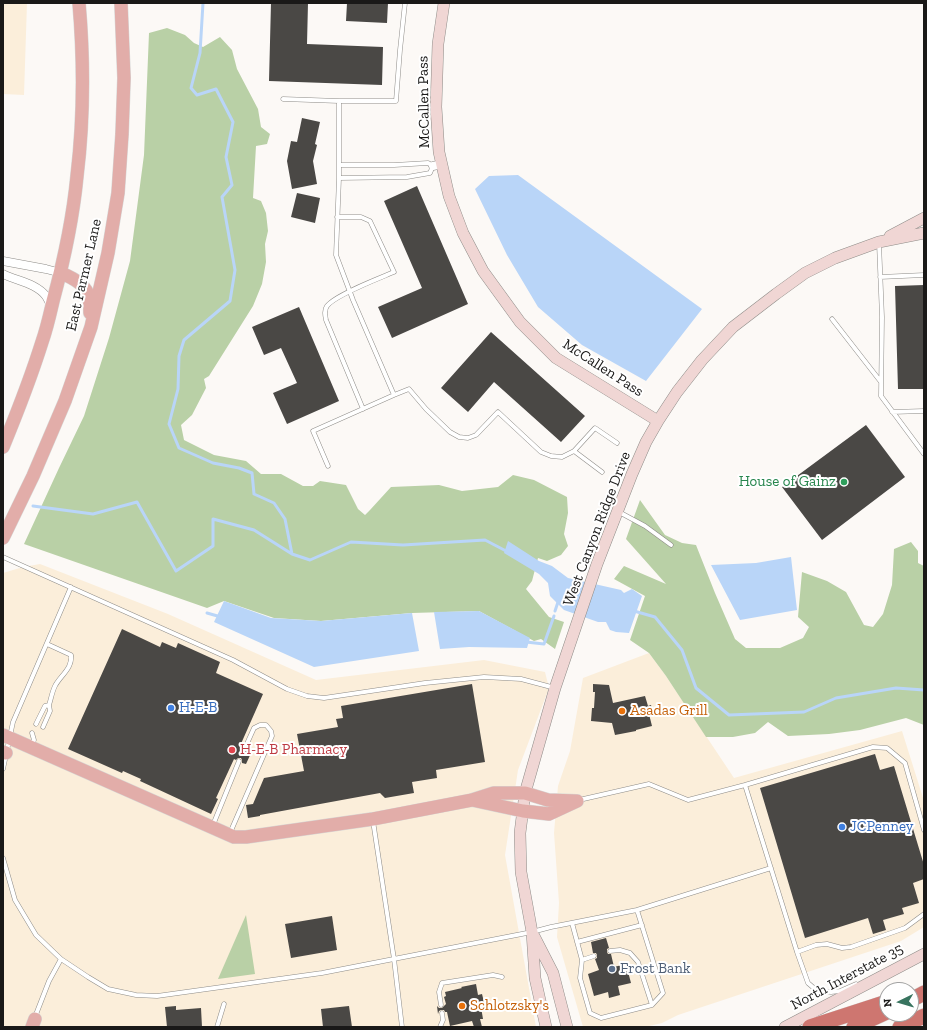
<!DOCTYPE html>
<html>
<head>
<meta charset="utf-8">
<style>
	body { margin:0 }
	#map { position:relative; width:927px; height:1030px; overflow:hidden; background:#fcf9f6; font-family:"Zilla Slab",serif }
	canvas { display:block }
	.frame { position:absolute; inset:0; border:4px solid #1a1918; pointer-events:none }
	.north { position:absolute; left:879px; top:982px; width:40px; height:40px; box-sizing:border-box; background:#fff; border:1px solid #a3a3a3; border-radius:50%; rotate:265deg; font-size:11px; font-weight:700; line-height:16px; text-align:center; color:#1a1918 }
	.north::after { content:''; display:block; margin:auto; width:14px; height:18px; background:#38745f; clip-path:polygon(50% 0,100% 100%,50% 72%,0 100%) }
</style>
</head>
<body>
<div id="map">
<canvas width="927" height="1030"></canvas>
<div class="frame"></div>
<div class="north">N</div>
</div>
<script>
const g = document.querySelector('canvas').getContext('2d');
g.lineJoin = 'round';
function fill(path, color) {
  g.fillStyle = color;
  g.fill(path, 'evenodd');
}
function trace(path, color, width, dash) {
  g.strokeStyle = color;
  g.lineWidth = width;
  g.lineCap = dash ? 'butt' : 'round';
  g.setLineDash(dash || []);
  g.stroke(path);
}
function write(font, color, halo, rows, align = 'center') {
  g.font = font + ' "Zilla Slab",serif';
  g.lineWidth = 4;
  g.setLineDash([]);
  g.textBaseline = 'middle';
  g.strokeStyle = halo;
  g.fillStyle = color;
  for (const [text, x, y, turn = 0] of rows) {
    g.save();
    g.translate(x, y);
    g.rotate((+turn || 0) * Math.PI / 180);
    g.textAlign = isNaN(turn) ? turn : align;
    if (halo) g.strokeText(text, 0, 0);
    g.fillText(text, 0, 0);
    g.restore();
  }
}
const commercial = new Path2D(`
	M3,3H27L24,95L3,94Z
	M40,564L168,614L316,680L484,660L545,672L549,688L518,770L505,855L536,1027H3V573L23,567Z
	M649,653L666,676L734,778L902,731L924,801V927L901,941L678,1015L662,1023L645,1027H583L557,937L559,903L554,833L558,786L570,751L583,678Z`);
const green = new Path2D(`
	M167,28L185,35L194,43L203,47L220,37L232,50L237,69L258,109L261,127L270,134L267,144L256,146L253,198L261,201L266,213L268,231L265,244L266,262L262,284L253,306L209,376L204,379L206,388L192,415L181,425L184,440L214,455L246,461L261,474H281L303,486H313L320,481L346,485L358,509L365,515L370,510L391,487L439,485L462,491L498,487L513,475L534,480L567,497L568,513L564,534L568,546L561,555L547,561L538,558L532,581L526,589L549,617L564,622L555,649L541,639L534,641L479,611L412,613L321,621L274,618L224,601L207,608L24,544L59,468L84,416L109,338L130,261L144,155L149,33Z
	M640,500L665,535L682,543L696,545L715,593L735,639L746,648H780L803,638L809,627L798,617L802,572L827,581L846,592L864,625L873,627L883,614L892,585L894,549L911,542L918,551V563L924,566V725L906,718L860,730L829,734L788,736L768,722L755,733L733,737H706L666,676L649,653L630,640L645,596L614,579L624,566L666,584L626,539Z
	M246,915L255,974L218,979Z`);
const water = new Path2D(`
	M518,175L702,309L646,381L582,345L538,307L507,255L475,189L489,176Z
	M508,541L539,561L552,566L568,578L621,590L624,593L632,589L642,596L629,633L616,632L610,630L606,622H598L564,610L550,596L548,583L539,574L504,553Z
	M791,557L797,610L740,620L711,565L756,563Z
	M224,601L271,618L321,621L412,613L419,651L314,667L214,622Z
	M479,611L530,638L527,648L469,647L440,649L434,612Z`);
const stream = new Path2D(`
	M203,3L200,53L191,88L197,95L216,89L233,122L226,157L232,185L222,197L235,270L230,301L184,340L179,356L178,389L169,424L179,448L213,463L239,468L252,473L254,494L274,503L285,519L292,554
	M33,506L93,514L137,502L176,571L213,546V519L254,530L292,554L310,560L351,542L403,545L485,540L508,552
	M555,611L558,602
	M634,611L655,617L682,650L696,688L729,715L804,712L836,698L896,688L924,690
	M207,613L221,617
	M526,642L544,644L554,616`);
const building = new Path2D(`
	M271,3H308L307,44L383,47L382,85L269,81Z
	M347,3H388L387,23L346,21Z
	M302,118L320,122L315,144L317,145L313,161L317,184L292,189L287,161L291,141L297,142Z
	M417,186L468,304L392,338L378,307L422,288L384,201Z
	M297,193L320,198L315,223L291,217Z
	M924,285V389H898L895,286Z
	M299,307L339,401L287,424L273,393L297,383L281,348L264,355L252,327Z
	M491,332L585,416L561,442L494,382L468,412L441,388Z
	M866,425L905,477L822,540L782,487Z
	M122,629L160,647L162,642L176,648L178,643L220,662L216,673L263,694L240,746L242,747V749L243,751H246L248,750L252,751L246,764L242,763V760L241,758H238L236,760L234,759L216,798L218,799L211,814L140,781L141,779L123,771L122,773L68,749Z
	M472,684L485,762L436,770L437,778L412,782L414,793L385,798L380,793L260,815V816L248,818L246,805L253,804L264,778L304,771L297,734L338,727L336,719L343,718L341,706Z
	M593,684L609,685L613,703L645,696L648,706L651,705L653,713L649,714L652,726L636,730V731L615,735L612,723L591,721L592,708H594L595,692H593Z
	M875,754L880,770L894,766L924,865V879L913,883L919,903L902,908L904,914L883,920L886,930L873,934L868,918L805,938L760,788Z
	M332,916L337,950L291,958L285,924Z
	M606,938L609,948L607,949V952L608,954H611L614,967L626,964L631,983L618,986L620,995L609,998L608,992L594,996L588,974L599,970L595,959L597,958V955L596,953H593L591,942Z
	M476,984L478,995L482,994L485,1006L481,1007L483,1019H480L482,1027H474L472,1021L450,1026L447,1012H445L444,1010H441L439,1011L438,1014L437,1006L439,1008H442L446,1004L444,997L446,996L445,992L462,988L461,987Z
	M176,1006V1010L201,1008L202,1027H167L165,1007Z
	M349,1006L352,1027H323L321,1009Z`);
const lane = new Path2D(`
	M283,99L339,101
	M339,178L407,177L430,173L433,166L428,163L394,165H339
	M337,217H361L370,221L394,272C380,278 335,295 327,306C324,310 325,315 326,320L363,409
	M879,243L882,317L881,396L924,454
	M880,277L924,275
	M832,319L881,382
	M394,395L409,389L426,409L450,432L459,437L468,438L476,435L498,412L541,452L551,456L562,457L574,451L595,428L617,443
	M892,412L924,411
	M574,451L602,472
	M328,466L313,431L394,395L353,300L336,255L339,178V101H396L400,50L405,3
	M619,512L645,526L671,545
	M3,557L233,660L287,689L307,696L324,698L425,683L484,677L521,679L555,688
	M36,724L45,706L49,705C51,699 52,692 55,686C60,676 73,668 71,655L47,644
	M43,727L50,711L49,705
	M31,746L34,740L32,733
	M3,769L13,722L71,587
	M745,785L873,747L887,748L905,763L924,830
	M579,800L649,784L688,800L745,785L797,952L808,983L815,989L822,991L831,992L840,991L856,984
	M373,821L394,959L402,1027
	M213,825L239,761
	M230,833L272,736L271,731L266,725H260L254,728L245,748
	M3,858L15,900L36,935L61,959L88,977L108,989L136,995L157,996L322,973L532,932L551,927L637,910L771,868
	M572,923L582,960L580,978L590,1013L601,1018L652,1005L663,993L637,910
	M577,942L642,925
	M610,951L620,950L630,953L638,962L652,1005
	M797,952L816,945L827,944L842,948L851,947L905,928L924,914
	M582,960L594,956
	M441,1005L439,992L442,983L493,975L502,977
	M35,1017L49,981L61,959
	M217,1027L224,1004
	M440,1027L443,1020L442,1013`);
const street = new Path2D(`
	M433,166L442,164
	M3,261L46,269L61,273
	M3,274C17,281 36,283 46,296C48,299 50,303 51,307`);
const secondary = new Path2D(`
	M444,3L438,44L436,107L439,152L449,196L463,233L483,271L520,322L556,358L658,421
	M890,236L924,218
	M534,936L553,973L567,1027
	M546,1027L535,978L532,932L521,872L520,833L525,793L555,688L597,564L632,474L646,442L658,421L677,392L702,360L733,327L776,294L805,273L835,258L879,242L924,233
	M785,1027L924,954`);
const primary = new Path2D(`
	M61,273C71,277 86,284 89,297C90,302 90,308 90,313
	M3,447C17,413 31,377 42,342C47,328 50,314 53,301C64,260 73,218 77,176C84,118 84,61 79,3
	M3,538L33,476L65,401L91,327L108,253L118,193L122,134L124,78L121,3
	M3,735L234,837H246L373,819L472,800
	M3,752L6,753
	M494,793H525L548,800L577,801L549,814L523,811L472,800Z
	M32,1027L35,1019`);
const highway = new Path2D(`
	M911,1000L924,993
	M810,1027L887,1002
	M854,1027L887,1012
	M900,1027L924,1016`);
const markers = [
	[844,482,4,"#2e9e5b"],
	[171,708,4,"#3f7fe0"],
	[622,711,4,"#e8710a"],
	[232,750,4,"#e0444e"],
	[842,827,4,"#3f7fe0"],
	[612,969,4,"#5c6f8a"],
	[462,1006,4,"#e8710a"]
];
const streetNames = [
	["McCallen Pass",424,102,-91],
	["East Parmer Lane",84,275,-77],
	["McCallen Pass",603,368,33],
	["West Canyon Ridge Drive",597,529,-69],
	["North Interstate 35",847,977,-28]
];
const leisureNames = [
	["House of Gainz",836,482]
];
const shopNames = [
	["H-E-B",179,708],
	["JCPenney",850,827]
];
const foodNames = [
	["Asadas Grill",630,711],
	["Schlotzsky's",470,1006]
];
const healthNames = [
	["H-E-B Pharmacy",240,750]
];
const serviceNames = [
	["Frost Bank",620,969]
];
fill(commercial, '#fbeeda');
fill(green, '#b9d0a6');
fill(water, '#b9d5f8');
trace(stream, '#b9d5f8', 3);
fill(building, '#4a4845');
trace(lane, '#8e8c88', 5);
trace(street, '#8e8c88', 9);
trace(secondary, '#8e8c88', 12);
trace(primary, '#d6d6d5', 14);
trace(highway, '#d6d6d5', 16);
trace(lane, '#fff', 4);
trace(street, '#fff', 8);
trace(secondary, '#f0d6d4', 11);
trace(primary, '#e2ada9', 13);
trace(highway, '#ce7670', 15);
for (const [x, y, r, color] of markers) {
  const dot = new Path2D();
  dot.arc(x, y, r, 0, 2 * Math.PI);
  g.fillStyle = color;
  g.fill(dot);
  trace(dot, '#fff', 1.5);
}
write('15px', '#1a1918', '#fff', streetNames);
write('15px', '#27864d', '#fff', leisureNames, 'right');
write('15px', '#366cbe', '#fff', shopNames, 'left');
write('15px', '#c56008', '#fff', foodNames, 'left');
write('15px', '#be3a42', '#fff', healthNames, 'left');
write('15px', '#4e5e75', '#fff', serviceNames, 'left');
</script>
</body>
</html>
